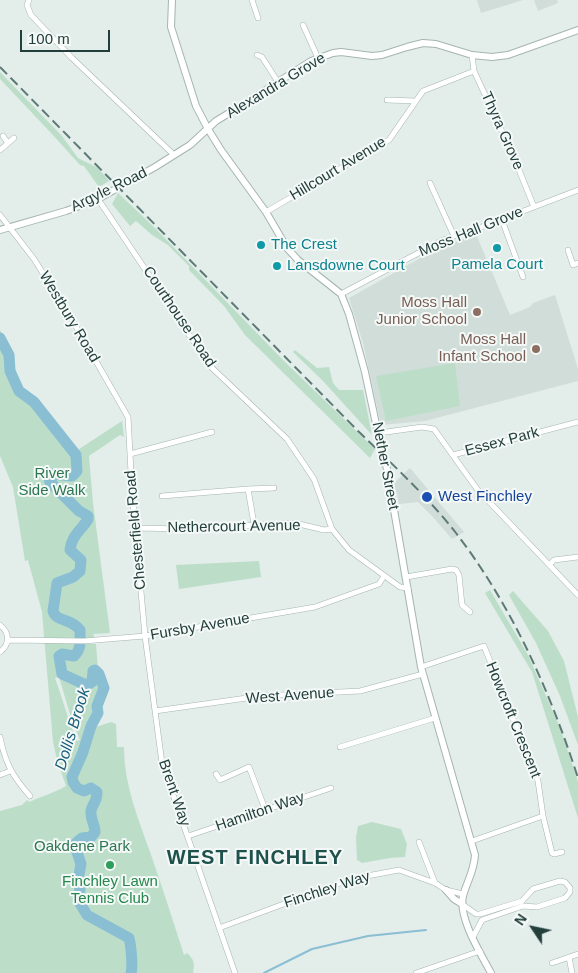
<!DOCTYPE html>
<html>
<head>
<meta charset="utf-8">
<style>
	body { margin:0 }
	#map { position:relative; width:578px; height:973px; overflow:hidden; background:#e3edea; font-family:Helvetica,sans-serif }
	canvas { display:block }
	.north { position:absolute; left:508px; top:903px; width:50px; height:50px; -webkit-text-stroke:4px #f4f9f7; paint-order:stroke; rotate:304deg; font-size:14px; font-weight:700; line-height:20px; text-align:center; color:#223f3b }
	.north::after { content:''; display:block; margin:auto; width:18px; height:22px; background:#223f3b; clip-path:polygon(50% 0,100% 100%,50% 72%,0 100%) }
	.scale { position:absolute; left:20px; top:30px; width:90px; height:22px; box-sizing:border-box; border:2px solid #223f3b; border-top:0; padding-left:6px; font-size:15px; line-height:18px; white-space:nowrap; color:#223f3b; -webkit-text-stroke:4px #f4f9f7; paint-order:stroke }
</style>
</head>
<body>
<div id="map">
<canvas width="578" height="973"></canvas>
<div class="north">N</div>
<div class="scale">100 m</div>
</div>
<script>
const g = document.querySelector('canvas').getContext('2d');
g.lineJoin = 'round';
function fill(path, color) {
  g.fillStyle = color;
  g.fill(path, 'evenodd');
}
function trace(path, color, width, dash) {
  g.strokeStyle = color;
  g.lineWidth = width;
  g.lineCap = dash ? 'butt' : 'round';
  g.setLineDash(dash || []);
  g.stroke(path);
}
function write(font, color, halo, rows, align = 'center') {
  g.font = font + ' Helvetica,sans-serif';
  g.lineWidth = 4;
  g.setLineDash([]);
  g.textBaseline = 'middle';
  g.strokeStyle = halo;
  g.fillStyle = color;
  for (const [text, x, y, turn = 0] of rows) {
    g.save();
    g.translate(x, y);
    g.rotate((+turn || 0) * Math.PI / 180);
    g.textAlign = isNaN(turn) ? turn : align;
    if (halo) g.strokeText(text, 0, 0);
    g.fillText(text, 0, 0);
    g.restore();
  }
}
const built = new Path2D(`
	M477,0H523L481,13Z
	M534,0H557L558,3L538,11Z
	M476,234L510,315L530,307L533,303L555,295L578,369V381L425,421L381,425L363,343L349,298L431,252Z
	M410,468L464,532L452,539L432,516L418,502L399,504L394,483Z`);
const green = new Path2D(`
	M0,72L62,136L78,158L98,168L109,181L99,187L84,166L80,165L52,134L0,79Z
	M118,193L156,229L284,361L375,449L370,458L245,335L224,306L189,270V266L168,245L152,235L136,221L130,226L112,204Z
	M0,330L13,355L12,365L22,389L38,403L47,417L76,451L122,421L124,437L120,435L89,456L93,503L110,633L93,634L95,638L88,644H96L98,669L101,672L102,677L107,685L102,694L100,705L99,706V713L93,724L96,727L111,722L116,724L117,747H124C124,784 138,818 150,852C162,886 173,921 184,955L187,953C194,959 195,964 193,973H0V811L22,805L27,800L29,802C42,796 54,793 66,786L57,760L53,742L42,612L28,560L25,561L13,487L0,456ZM59,677L72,721L80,740L77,741C68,721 63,699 55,678Z
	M295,350L317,368L329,367L333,383L339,390H363L372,435L323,381L293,352Z
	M455,363L460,406L386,421L376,376Z
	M259,561L261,577L179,589L176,565Z
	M490,590L528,655L561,730L578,782V818L532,672L485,593Z
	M513,591L548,631L564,661L578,717V745L560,696L536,643L509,595Z
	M372,822L401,829L407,844L405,857L390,858L362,863L357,860L356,837L358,826Z`);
const stream = new Path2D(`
	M264,973L312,949L368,936L426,930`);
const river = new Path2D(`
	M0,338L9,355L10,371L19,391L34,402L76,455L77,471L72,476L51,474L49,479L50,482L79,511L88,516V519C82,530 72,534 70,550L81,560L80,571L73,577L57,583L53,611C57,623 70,617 80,630C80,639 82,649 74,656L62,654L59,656L62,674L84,684H89L92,682L93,671L95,670L99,674L104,688L97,706L98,713L91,726L83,752L72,777L73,782L77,788L84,791L91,788L97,792C97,803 92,804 91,811C90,818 95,825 95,832L91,837L82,838L76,843L77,852L81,864L78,880L80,889L78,900L87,915L129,938C131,946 133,966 131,973`);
const minor = new Path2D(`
	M29,0L27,5L31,15L72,58L174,155
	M252,0L258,18
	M303,25L318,58
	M257,55L262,57L278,82
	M472,55L474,71L513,155L534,207
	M387,100L416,101
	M3,136L8,143
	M0,150L14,138
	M430,183L454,236
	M98,199L210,366L287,439L314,479L332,529L349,550L400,587L408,588
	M266,212L389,140L423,91L474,71
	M0,215L34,259L74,323L128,417L132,491L145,636L162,763L235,973
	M502,220L523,277
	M568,250L573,265L578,263
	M341,294L443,240L487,225L578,190
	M379,433L422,427L434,429L477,489L578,595
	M130,454L212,432
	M453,455L578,422
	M248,489L254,524
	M162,496L248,489L274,488
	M136,528L185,529L295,523L324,530L332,529
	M550,564L554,560L578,557
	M406,577L452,569L456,570L459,575L462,605L470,612
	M0,625C10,633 10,644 0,652
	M8,640L84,641L145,636L315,607L379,584L384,576
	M421,667L484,646L538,781L543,816L472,841
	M155,711L261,696L360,691L423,674
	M0,737C5,763 13,777 30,796
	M340,747L435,718
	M216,774L220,780L249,767L265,809
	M0,775L10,771
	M543,816L552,853L554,854L562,852
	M188,836L331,788
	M419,842L435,883
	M462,904L476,914H480L522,901L533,889L560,881L565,882L570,888V892L565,898L537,907L523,906L482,920L473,937
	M219,928L351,879L399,870L435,883L446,890L463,894
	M569,957L572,973
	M552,963L578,954
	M416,973L480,951`);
const tertiary = new Path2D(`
	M172,0L171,27L196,106L208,129L221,150L266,212L287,248L298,260L341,294L349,314L365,372L379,438
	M0,230L66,211L98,199L155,167L190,145L216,121L249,101L278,82L311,61L333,53L341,52L372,56L382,55L407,47L423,43L436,44L472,55L492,57L508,55L578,30
	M387,469L421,667L475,855C474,872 467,881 463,896C458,918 481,954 491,973
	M446,890L454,899L462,904`);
const rail = new Path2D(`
	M0,67L358,431C392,464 427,496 456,533C512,606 550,691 578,778`);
const tertiaryBridge = new Path2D(`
	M379,438L387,469`);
const markers = [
	[261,245,5,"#0f9aa8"],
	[497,248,5,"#0f9aa8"],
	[277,266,5,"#0f9aa8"],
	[477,312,5,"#8d6e63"],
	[536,349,5,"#8d6e63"],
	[427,497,6,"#1a4fb4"],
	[110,865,5,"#2e9e5b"]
];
const streetNames = [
	["Alexandra Grove",276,86,-31],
	["Thyra Grove",502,131,66],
	["Hillcourt Avenue",338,169,-31],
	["Argyle Road",109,190,-26],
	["Moss Hall Grove",471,232,-22],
	["Westbury Road",69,317,59],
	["Courthouse Road",179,317,56],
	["Essex Park",502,442,-15],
	["Nether Street",385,466,79],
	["Nethercourt Avenue",234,527,-1],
	["Chesterfield Road",136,530,-95],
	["Fursby Avenue",200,627,-10],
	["West Avenue",290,696,-4],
	["Howcroft Crescent",513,720,68],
	["Brent Way",174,793,71],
	["Hamilton Way",260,812,-19],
	["Finchley Way",327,890,-18]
];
const cultureNames = [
	["The Crest",271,245],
	["Pamela Court",497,265,"center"],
	["Lansdowne Court",287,266]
];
const educationNames = [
	["Moss Hall",467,303],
	["Junior School",467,320],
	["Moss Hall",526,340],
	["Infant School",526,357]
];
const parkNames = [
	["River",52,474],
	["Side Walk",52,491],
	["Oakdene Park",82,847]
];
const transitNames = [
	["West Finchley",438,497]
];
const leisureNames = [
	["Finchley Lawn",110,882],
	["Tennis Club",110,899]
];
const waterNames = [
	["Dollis Brook",73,729,-73]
];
const districtNames = [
	["WEST FINCHLEY",255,858]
];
fill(built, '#d1ddd9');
fill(green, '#bcdec9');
trace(stream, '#8abed3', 2);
trace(river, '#8abed3', 11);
trace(minor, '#a5b5b2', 6);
trace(tertiary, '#a5b5b2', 8);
trace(minor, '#fff', 5);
trace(tertiary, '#fff', 6);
trace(rail, '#5d7a76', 2, [10, 5]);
trace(tertiaryBridge, '#a5b5b2', 8, []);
trace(tertiaryBridge, '#fff', 6);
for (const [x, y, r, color] of markers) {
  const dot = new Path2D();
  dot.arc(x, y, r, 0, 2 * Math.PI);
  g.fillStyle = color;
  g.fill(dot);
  trace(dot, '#f4f9f7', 2);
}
write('15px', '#223f3b', '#f4f9f7', streetNames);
write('15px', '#0d838f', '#f4f9f7', cultureNames, 'left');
write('15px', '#785e54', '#f4f9f7', educationNames, 'right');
write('15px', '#2c7652', '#f4f9f7', parkNames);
write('15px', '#164399', '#f4f9f7', transitNames, 'left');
write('15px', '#27864d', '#f4f9f7', leisureNames);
write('italic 16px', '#1b607c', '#f4f9f7', waterNames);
g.letterSpacing = '1px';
write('bold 20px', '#1e514b', '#f4f9f7', districtNames);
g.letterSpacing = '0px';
</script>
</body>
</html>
